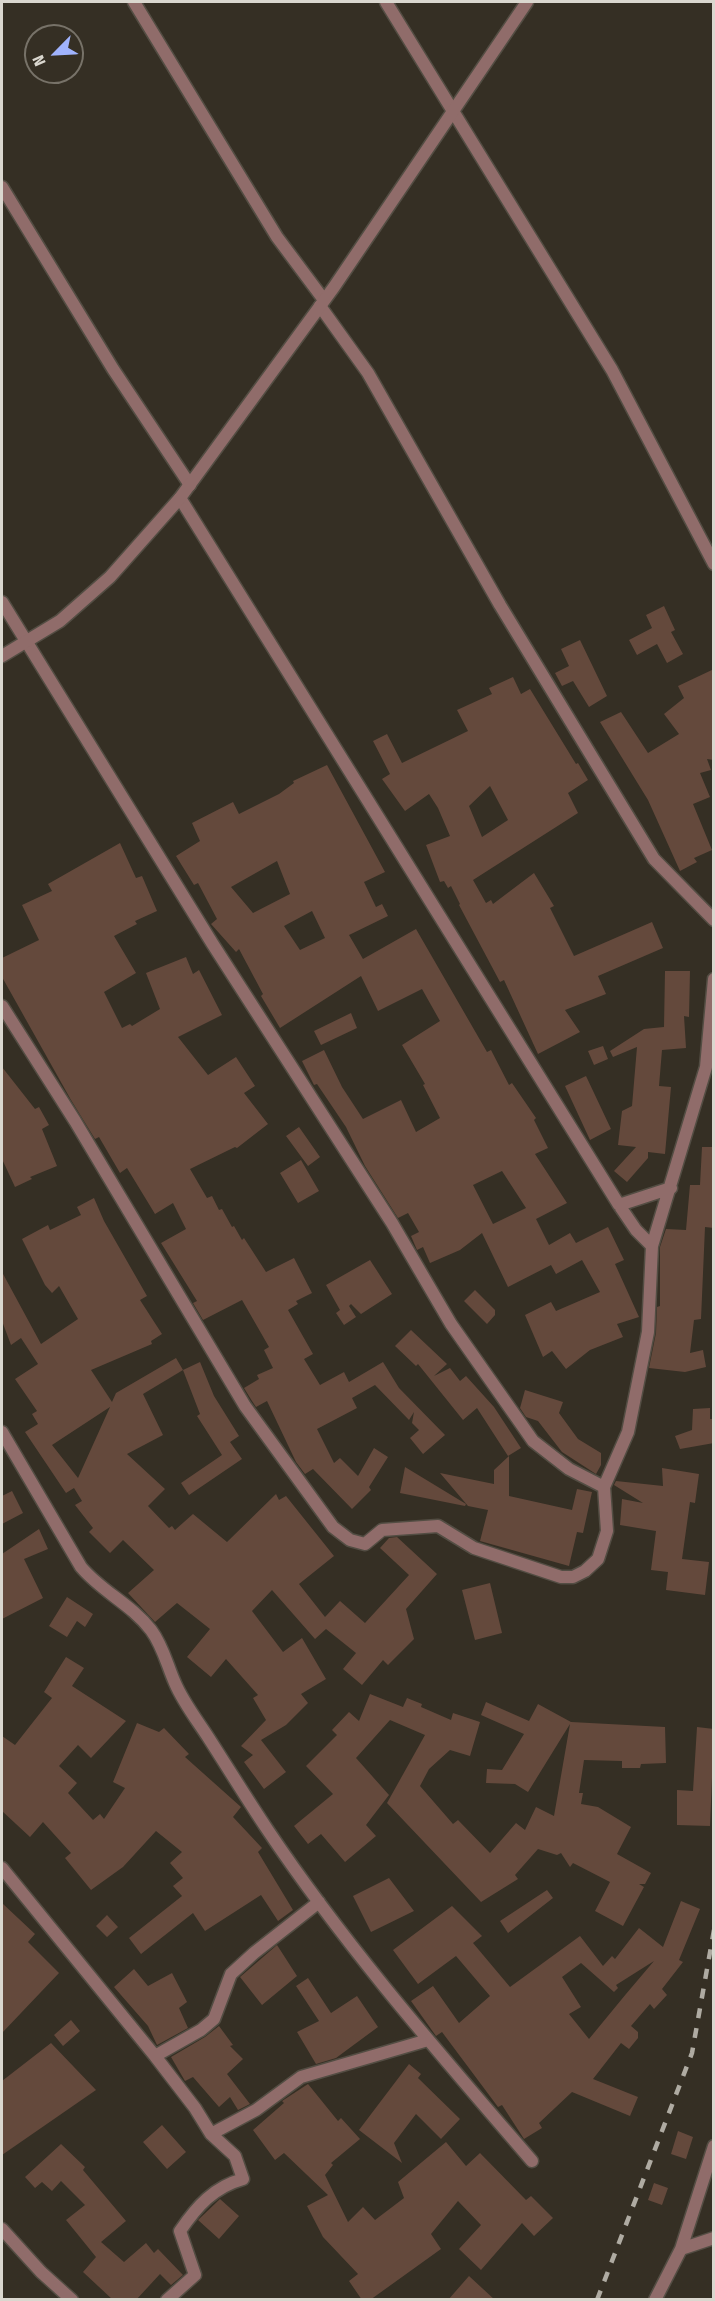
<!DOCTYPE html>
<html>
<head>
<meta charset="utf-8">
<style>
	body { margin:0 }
	#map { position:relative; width:715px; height:2301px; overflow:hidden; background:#352f24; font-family:"Fira Sans Condensed",sans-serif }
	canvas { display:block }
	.frame { position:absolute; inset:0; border:3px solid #dad7cf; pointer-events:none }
	.north { position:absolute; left:24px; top:24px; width:60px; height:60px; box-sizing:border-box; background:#352f24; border:2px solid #777268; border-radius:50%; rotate:246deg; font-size:16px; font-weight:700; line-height:24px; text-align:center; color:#dad7cf }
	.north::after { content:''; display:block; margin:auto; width:21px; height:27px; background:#a0b3fd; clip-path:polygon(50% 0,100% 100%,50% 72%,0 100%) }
</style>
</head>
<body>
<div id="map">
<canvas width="715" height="2301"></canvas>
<div class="frame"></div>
<div class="north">N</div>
</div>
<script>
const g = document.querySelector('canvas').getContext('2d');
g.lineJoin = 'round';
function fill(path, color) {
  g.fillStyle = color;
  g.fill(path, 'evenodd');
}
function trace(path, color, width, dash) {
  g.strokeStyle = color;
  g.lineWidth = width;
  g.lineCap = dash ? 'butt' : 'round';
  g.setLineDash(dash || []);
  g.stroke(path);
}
const building = new Path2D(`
	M664,606L675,630L671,632L683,654L667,663L657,644L637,655L629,640L652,628L646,615Z
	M580,640L607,696L589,707L573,681L562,686L555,673L569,666L561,649Z
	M714,669V760L707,759L711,770L700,773L710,797L693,804L712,850L694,858L697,862L680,871L648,800L600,722L621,712L648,753L679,734L664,714L684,698L678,686Z
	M513,677L521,694L530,689L576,764L578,763L588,780L568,793L578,813L473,880L486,903L491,900L493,904L534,873L554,906L550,908L574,956L652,922L663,948L598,976L606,994L565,1010L580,1032L538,1054L504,980L500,982L459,905L460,904L451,886L448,888L444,881L440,882L426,845L450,836L438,808L429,794L405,811L382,779L390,774L373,741L387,734L402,763L468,731L457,710L492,694L489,688ZM490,786L508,820L482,837L469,806Z
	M327,765L385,872L364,882L376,907L382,904L388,916L349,935L363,959L416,929L487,1052L491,1050L509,1085L512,1083L536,1118L534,1120L548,1148L535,1154L567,1203L536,1219L549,1245L570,1233L576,1243L608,1227L624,1260L615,1264L639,1317L617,1324L623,1337L590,1350L566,1369L552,1351L543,1357L525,1315L551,1302L556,1311L600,1292L582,1260L556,1274L551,1265L508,1287L482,1233L460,1250L430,1263L423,1247L417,1250L411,1236L419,1232L408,1213L398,1218L365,1166L346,1127L317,1084L314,1085L302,1061L324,1050L342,1087L363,1119L401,1100L416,1132L440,1118L423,1085L425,1084L402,1045L440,1021L422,989L378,1011L361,976L280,1028L261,996L263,994L239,949L236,952L211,924L217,919L198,883L194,885L176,856L200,841L192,823L233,802L239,814L279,794L294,783L293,781ZM277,861L290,894L253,913L231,887ZM312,911L325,938L300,950L284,926ZM502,1171L526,1208L493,1224L473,1185Z
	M120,843L136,878L142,876L157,911L135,921L137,924L114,936L136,973L104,992L122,1028L130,1024L132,1026L160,1009L146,973L186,957L193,974L199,970L222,1015L178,1037L208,1075L236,1057L255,1086L244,1093L268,1124L237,1148L235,1147L190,1169L207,1198L212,1196L219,1210L222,1209L232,1227L234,1226L242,1240L244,1238L266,1272L294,1258L312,1293L296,1301L298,1304L288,1310L313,1354L304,1359L320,1385L344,1372L349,1382L383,1362L399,1388L445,1435L423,1454L410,1438L419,1430L412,1423L414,1412L409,1420L375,1385L352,1398L357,1408L317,1429L334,1463L340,1458L358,1476L374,1448L388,1457L369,1487L371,1490L352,1509L313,1469L305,1474L296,1462L267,1401L256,1407L252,1401L244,1388L259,1379L257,1375L273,1368L264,1350L269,1347L242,1300L203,1320L193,1303L197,1301L161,1243L186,1229L173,1203L155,1214L127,1168L120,1173L99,1137L95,1139L71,1100L2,977V958L39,940L22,905L52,891L48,884Z
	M665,971H690L689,1017L684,1016L686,1048L662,1050L659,1086L671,1087L665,1154L648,1152V1158L627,1182L614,1171L636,1147L618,1145L622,1111L632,1106L637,1047L613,1057L610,1051L644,1029L664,1027Z
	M351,1013L357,1028L321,1045L314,1031Z
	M603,1046L608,1059L594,1065L588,1051Z
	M2,1067L35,1109L39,1107L49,1125L42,1129L57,1166L30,1177L32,1179L15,1187L2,1159Z
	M586,1076L611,1129L590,1140L565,1086Z
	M299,1127L320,1157L308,1166L286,1136Z
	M702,1147H714V1228L705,1227L701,1319L694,1320L690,1353L703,1350L706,1367L685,1372L649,1368L656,1333L657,1307L660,1306V1247L666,1229L686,1230L690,1185H700Z
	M301,1160L319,1191L298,1203L280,1173Z
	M94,1198L104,1221L147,1296L140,1300L162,1334L151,1341L152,1344L91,1370L112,1402L116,1393L176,1358L183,1370L200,1362L214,1396L239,1436L230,1442L242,1459L189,1495L181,1483L222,1455L197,1416L200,1414L183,1370L143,1394L163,1435L127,1454L165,1489L148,1506L169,1528L172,1526L175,1530L193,1514L227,1542L276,1494L279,1500L286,1496L334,1556L299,1584L325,1617L340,1601L365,1623L409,1575L380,1548L389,1538L397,1537L437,1574L406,1609L414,1639L388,1665L383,1660L362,1685L343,1669L356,1653L326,1629L315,1639L272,1590L252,1611L283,1652L302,1638L326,1679L301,1694L308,1703L286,1725L261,1740L286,1772L264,1789L244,1762L253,1755L241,1746L266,1720L253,1698L258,1695L226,1659L211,1677L187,1657L210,1629L177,1603L155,1622L128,1593L154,1570L123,1540L110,1553L89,1532L93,1528L75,1505L82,1501L74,1488L66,1493L25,1432L38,1424L32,1414L37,1411L15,1379L38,1364L21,1338L11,1345L2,1321V1272L41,1344L78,1319L59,1286L52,1293L45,1285L22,1239L48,1225L50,1230L81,1215L77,1207ZM110,1407L78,1478L52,1445Z
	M370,1260L392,1294L361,1314L351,1304L349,1306L356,1317L344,1325L336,1313L340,1310L326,1285Z
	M475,1290L495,1310V1315L487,1324L464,1301Z
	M411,1330L447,1364L434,1376L450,1368L460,1381L466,1376L494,1407L521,1448L508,1456L477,1408L463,1420L418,1364L416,1366L395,1346Z
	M525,1390L563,1402L559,1413L578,1439L601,1453V1465L596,1474L562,1452L538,1421L526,1417L520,1408Z
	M710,1408V1419H714V1443L680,1449L675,1436L692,1430L693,1409Z
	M509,1456V1496L572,1510L577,1489L592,1492L583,1533L577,1532L569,1566L480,1541L488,1510L468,1506L440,1473L494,1484V1470Z
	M405,1467L466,1504L465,1506L400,1493Z
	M662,1468L699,1474L695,1503L690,1502L682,1559L709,1562L705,1595L666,1590L668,1572L651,1570L656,1531L620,1525L622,1499L643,1503L614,1485L616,1481L663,1486Z
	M12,1491L23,1513L2,1524V1496Z
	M39,1529L48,1549L24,1559L43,1598L2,1619V1554Z
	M490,1583L502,1633L475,1640L462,1590Z
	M67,1597L93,1614L85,1627L77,1621L67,1637L49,1626Z
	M66,1657L84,1668L72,1686L126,1721L91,1758L78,1745L59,1766L77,1783L68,1793L93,1820L100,1814L104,1819L125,1788L113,1782L137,1723L159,1732L164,1728L189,1754L185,1757L241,1807L233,1817L262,1848L258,1852L293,1910L278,1921L261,1895L205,1931L193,1913L141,1954L129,1938L182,1896L173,1886L183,1878L170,1863L182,1852L156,1831L123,1867L91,1890L65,1858L71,1853L43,1822L30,1837L2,1811V1736L15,1745L52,1698L44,1692Z
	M370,1694L403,1707L407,1698L422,1704L421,1707L451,1720L453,1713L480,1722L470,1756L450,1750L429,1769L420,1786L453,1824L458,1820L490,1853L516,1823L525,1830L536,1807L554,1816L570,1724L528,1792L515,1784L486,1783L487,1769L502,1770L524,1734L481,1715L486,1702L529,1721L538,1704L571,1722L665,1727L666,1763L641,1764L640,1768H622V1761L584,1760L579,1793H583L581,1804L598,1807L631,1827L617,1854L651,1873L645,1884H639L644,1887L623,1926L595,1911L610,1882L573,1863L570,1867L561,1853L557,1855L538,1849L515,1875L518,1879L481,1902L387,1803L425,1735L390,1720L356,1758L389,1795L366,1825L376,1836L345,1862L321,1834L308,1844L294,1826L333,1794L306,1766L337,1735L332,1730L349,1712L359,1721Z
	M697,1727L714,1729L710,1826L677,1825V1790L693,1791Z
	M389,1878L414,1911L371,1932L353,1896Z
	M547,1890L553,1898L508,1933L500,1921Z
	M681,1901L700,1909L679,1960L683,1962L662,1989L667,1995L654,2009L650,2004L631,2026L638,2032V2038L629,2049L621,2043L593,2079L638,2097L630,2116L572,2092L539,2123L542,2128L524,2139L502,2105L498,2107L442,2032L436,2036L411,2001L433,1986L459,2023L490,1996L456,1956L418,1984L393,1950L452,1906L482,1936L473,1943L510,1987L580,1936L603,1966L612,1956L615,1959L639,1928L663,1947ZM654,1961L626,1994L589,2039L569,2014L581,2007L562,1977L581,1963L614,1992L618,1988L616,1985Z
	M2,1903L35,1934L28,1942L59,1973L2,2033Z
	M107,1915L118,1927L107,1937L96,1926Z
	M277,1945L297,1976L262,2005L240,1977Z
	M134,1969L148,1986L172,1973L187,2002L179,2008L188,2028L157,2045L148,2026L114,1987Z
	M308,1978L331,2013L357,1996L378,2027L336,2058L316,2064L297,2032L319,2021L296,1986Z
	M71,2020L80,2031L63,2046L54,2035Z
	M219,2026L233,2045L230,2046L243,2059L227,2074L250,2104L238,2110L230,2097L219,2107L193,2077L185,2081L171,2057L205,2037Z
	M51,2043L96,2090L2,2155V2081Z
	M409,2064L421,2074L418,2078L460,2119L441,2139L416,2114L394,2143L402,2163L359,2130Z
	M308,2084L338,2121L341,2118L360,2139L331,2163L333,2165L325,2175L348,2222L363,2207L375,2220L404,2198L398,2182L446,2142L466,2166L480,2153L526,2200L531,2196L553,2218L534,2236L522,2223L481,2270L459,2249L481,2225L458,2201L431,2234L441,2249L370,2300H362L349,2281L358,2274L323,2237L307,2206L328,2195L284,2153L275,2160L253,2130L284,2103L282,2101Z
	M162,2125L186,2152L167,2169L143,2142Z
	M678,2131L693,2137L686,2159L671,2154Z
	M61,2144L85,2167L83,2170L126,2221L101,2242L124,2262L146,2243L154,2253L158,2249L183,2275L171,2285L160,2274L136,2300H113L83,2272L96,2257L66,2220L85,2205L61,2181L52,2191L42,2182L35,2188L25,2177Z
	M654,2183L668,2188L662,2205L648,2200Z
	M220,2199L239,2216L219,2239L198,2220Z
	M469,2276L495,2300H448Z`);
const minor = new Path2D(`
	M134,2L277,237L324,300
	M386,2L612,370L714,564
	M2,187L113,369L190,485
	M320,306L368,373L500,605L654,859L714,920
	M180,498L619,1205L636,1230L652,1246
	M2,602L212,943L392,1223L451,1324L533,1441L569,1469L604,1487
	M2,1006L75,1121L245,1406L333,1527L350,1540L365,1544L382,1530L438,1526L474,1548L561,1577H573L585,1571L598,1559L607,1531L604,1487L628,1432L648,1332L652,1246L706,1067L714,979
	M619,1205L671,1188
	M2,1432L81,1567C102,1592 131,1604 151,1630C163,1646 167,1665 175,1683C183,1702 197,1720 208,1737C228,1768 247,1799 267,1829C346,1947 440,2054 532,2161
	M2,1868L155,2056L195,2108L211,2134L235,2156L243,2179C214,2187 197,2206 180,2231L195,2275L167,2300
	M155,2056L201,2030L214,2019L231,1974L254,1953L319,1902
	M211,2134L256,2110L301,2077L428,2040
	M2,2229L41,2272L72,2300
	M681,2249L714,2238
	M655,2300L681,2249L714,2146`);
const tertiary = new Path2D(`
	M2,656L60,621L110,577L180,498L334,287L527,2`);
const rail = new Path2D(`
	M597,2300L692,2053L714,1930`);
fill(building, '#64493c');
trace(minor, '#534d43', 15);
trace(tertiary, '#534d43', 15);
trace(minor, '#906c6a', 12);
trace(tertiary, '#906c6a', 12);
trace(rail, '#afaba2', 4.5, [10, 10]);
</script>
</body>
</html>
